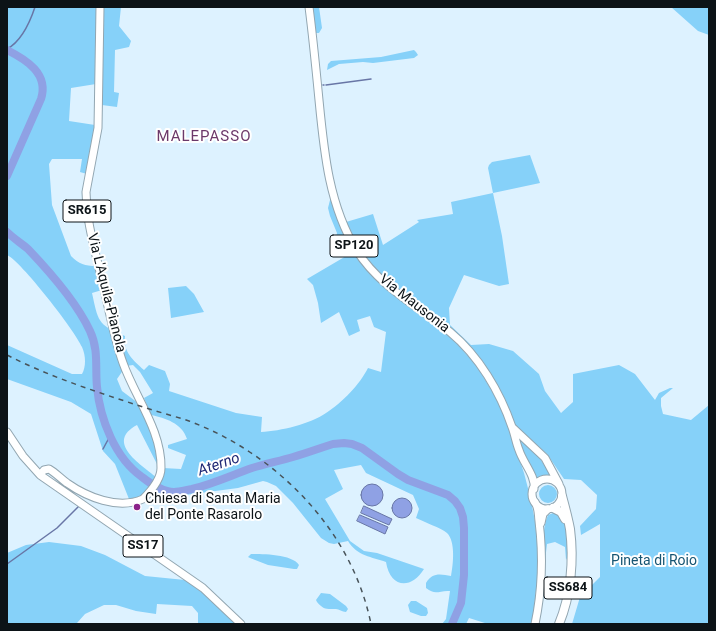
<!DOCTYPE html>
<html>
<head>
<meta charset="utf-8">
<style>
	body { margin:0 }
	#map { position:relative; width:716px; height:631px; overflow:hidden; background:#ddf2ff; font-family:Roboto,sans-serif }
	canvas { display:block }
	.frame { position:absolute; inset:0; border:8px solid #0c1317; pointer-events:none }
</style>
</head>
<body>
<div id="map">
<canvas width="716" height="631"></canvas>
<div class="frame"></div>
</div>
<script>
const g = document.querySelector('canvas').getContext('2d');
g.lineJoin = 'round';
function fill(path, color) {
  g.fillStyle = color;
  g.fill(path, 'evenodd');
}
function trace(path, color, width, dash) {
  g.strokeStyle = color;
  g.lineWidth = width;
  g.lineCap = dash ? 'butt' : 'round';
  g.setLineDash(dash || []);
  g.stroke(path);
}
function write(font, color, halo, rows, align = 'center') {
  g.font = font + ' Roboto,sans-serif';
  g.lineWidth = 4;
  g.setLineDash([]);
  g.textBaseline = 'middle';
  g.strokeStyle = halo;
  g.fillStyle = color;
  for (const [text, x, y, turn = 0] of rows) {
    g.save();
    g.translate(x, y);
    g.rotate((+turn || 0) * Math.PI / 180);
    g.textAlign = isNaN(turn) ? turn : align;
    if (halo) g.strokeText(text, 0, 0);
    g.fillText(text, 0, 0);
    g.restore();
  }
}
const green = new Path2D(`
	M7,7H97L96,84L71,88L69,121L95,125L87,174L80,172L82,159H52L49,164L52,205L71,256C79,264 85,266 96,266L102,290L92,293C98,320 97,325 125,336C123,352 133,360 144,370L149,365L165,371L170,384L169,391L236,413L262,417L261,432C281,431 310,424 326,413C342,403 360,384 368,368L381,372L386,332L374,327L370,316L357,320L360,331L349,336L339,312L321,323L318,303L313,285L307,279L353,252L391,293L453,339L477,366L496,398L508,425L524,473L530,496L535,521L538,554L537,582L532,624H488L469,618L466,624H442L446,619L450,591C439,590 436,596 426,588V583C432,572 441,574 451,576C453,565 456,542 447,533C441,528 424,522 416,518L419,509L413,495L366,473L361,465L334,470L343,489L325,499L350,541L364,551L377,553L424,569C411,590 390,588 386,562C372,557 357,556 348,541L334,544L329,543L321,538L293,503L276,486L267,482L263,481L238,488L178,496H162L153,490L163,468L181,469L186,455L168,448V445L187,439C182,423 165,418 151,415L144,398L153,393L140,372L133,365L126,366L117,379L122,391L138,403L142,411L154,442L158,466L137,425C105,442 140,464 156,477L142,496L129,499L115,464L103,451L91,414L71,402L7,379V345L72,374H82C86,367 86,356 82,347C76,332 20,260 7,255Z
	M103,7H121L119,26L131,41L129,47L115,50L114,92L119,93L117,107L102,105L101,58Z
	M313,7H319L322,28L319,33H315Z
	M671,7H709V35L698,31Z
	M414,50L416,52L418,55L414,58L373,63L363,62L339,64L327,70L328,64L331,61L381,57Z
	M530,155L540,183L493,193L502,236L509,284L499,286L464,275L449,308L450,325L471,345L489,344L513,351L539,374L545,391L561,413L573,402V374L619,365L635,374L655,400L659,393L670,388H673L661,398V406L663,414L691,420L709,405V624H572L580,597L600,577V524L581,535L580,526L596,509L597,495L581,480L564,479L547,454L514,425L482,362L388,282L374,267L360,250L346,222L373,214L383,245L419,222L417,220L453,214L451,202L493,193L488,168L489,165L492,162Z
	M331,196L350,246C344,248 340,248 335,242L337,233L330,216L328,208Z
	M186,286L194,294L204,312L171,318L168,288Z
	M517,434C532,449 543,459 552,479L546,478L538,481L525,460Z
	M539 494a9 9 0 1 1 18 0a9 9 0 1 1-18 0Z
	M556,512C558,515 563,518 564,522C568,532 572,551 566,560L565,547L555,542L547,544L545,561C543,548 542,528 548,515Z
	M49,542L81,546L105,555L145,576L185,580L202,592L237,624H198V613L192,606L157,604L156,614L136,611L116,605H104L85,614L77,623L73,624H7V553L26,545Z
	M251,554C263,554 292,554 299,565L297,569H294L268,565L250,558L248,557Z
	M321,593L330,594L346,606L348,609L346,612C342,612 339,609 336,609C326,609 324,610 317,602L316,600Z
	M411,601H416L427,608L428,613L426,616H421L410,612L408,605Z`);
const water = new Path2D(`
	M361 495a11 11 0 1 1 22 0a11 11 0 1 1-22 0Z
	M392 508a10 10 0 1 1 20 0a10 10 0 1 1-20 0Z
	M364,506L392,519L389,525L361,513Z
	M360,515L388,527L385,534L357,521Z`);
const stream = new Path2D(`
	M7,49C22,41 30,22 35,7
	M323,85H324
	M326,85L371,79
	M103,449L110,436
	M7,564L57,528L79,506`);
const river = new Path2D(`
	M7,50C27,60 49,74 41,99L7,176
	M7,232C13,238 21,243 28,249C49,271 77,303 90,331C99,350 95,368 97,387C100,419 115,458 142,477C151,484 162,492 174,492C180,492 186,490 192,489C213,484 232,475 252,468C265,464 279,461 293,457C307,453 320,448 333,444L344,443L352,444L362,448L398,474L408,480L448,495L455,501L460,508L463,517L464,528V575L461,603L452,624`);
const secondary = new Path2D(`
	M541,523L543,514L548,509
	M535,624C542,591 543,554 539,521C538,514 539,509 535,502`);
const primary = new Path2D(`
	M309,7C313,38 316,69 319,100C324,152 329,206 357,251C380,287 418,306 450,332C479,356 500,392 512,427C515,435 516,443 519,450C523,463 536,476 534,489
	M512,427L545,458L559,484
	M7,432L23,456L40,475L203,588L241,624
	M40,475L44,470L49,469C56,473 61,479 67,483C87,497 118,510 143,499C151,491 161,479 161,468C162,431 135,397 123,363C114,338 109,310 103,284C97,259 90,235 87,210L86,192L98,128L100,7
	M532 494a15 15 0 1 1 30 0a15 15 0 1 1-30 0Z`);
const trunk = new Path2D(`
	M553,508L561,512L565,519
	M559,624C571,595 574,560 570,529C568,518 565,507 562,496`);
const rail = new Path2D(`
	M7,355C50,377 97,392 143,407C158,412 174,416 189,421C277,454 352,530 371,624`);
const markers = [
	[137,507,4,"#8b2389"]
];
const shields = [
	[87,211,48],
	[354,246,48],
	[143,546,40],
	[568,588,48]
];
const shieldNames = [
	["SR615",87,211],
	["SP120",354,246],
	["SS17",143,546],
	["SS684",568,588]
];
const streetNames = [
	["Via L'Aquila-Pianola",106,293,76],
	["Via Mausonia",414,304,38]
];
const poiNames = [
	["Chiesa di Santa Maria",145,499],
	["del Ponte Rasarolo",145,515]
];
const parkNames = [
	["Pineta di Roio",654,561]
];
const neighbourhoodNames = [
	["MALEPASSO",204,137]
];
const waterNames = [
	["Aterno",219,465,-19]
];
fill(green, '#86d1f9');
fill(water, '#8fa1e4');
trace(water, '#6876a6', 1);
trace(stream, '#6876a6', 1.5);
trace(river, '#8fa1e4', 8);
trace(secondary, '#92a6b1', 9);
trace(primary, '#92a6b1', 9);
trace(trunk, '#92a6b1', 10);
trace(secondary, '#fff', 7);
trace(primary, '#fff', 7);
trace(trunk, '#fff', 8);
trace(rail, '#485359', 1.5, [5, 5]);
for (const [x, y, r, color] of markers) {
  const dot = new Path2D();
  dot.arc(x, y, r, 0, 2 * Math.PI);
  g.fillStyle = color;
  g.fill(dot);
  trace(dot, '#fff', 1.5);
}
for (const [x, y, w] of shields) {
  const box = new Path2D();
  box.roundRect(x - w / 2, y - 11, w, 22, 3);
  g.fillStyle = '#fff';
  g.fill(box);
  trace(box, '#0c1317', 1);
}
write('bold 13px', '#0c1317', null, shieldNames);
write('14px', '#0c1317', '#fff', streetNames);
write('14px', '#0c1317', '#fff', poiNames, 'left');
write('14px', '#165573', '#fff', parkNames);
g.letterSpacing = '1px';
write('15px', '#6c396a', '#fff', neighbourhoodNames);
g.letterSpacing = '0px';
write('italic 15px', '#1f2875', '#fff', waterNames);
</script>
</body>
</html>
